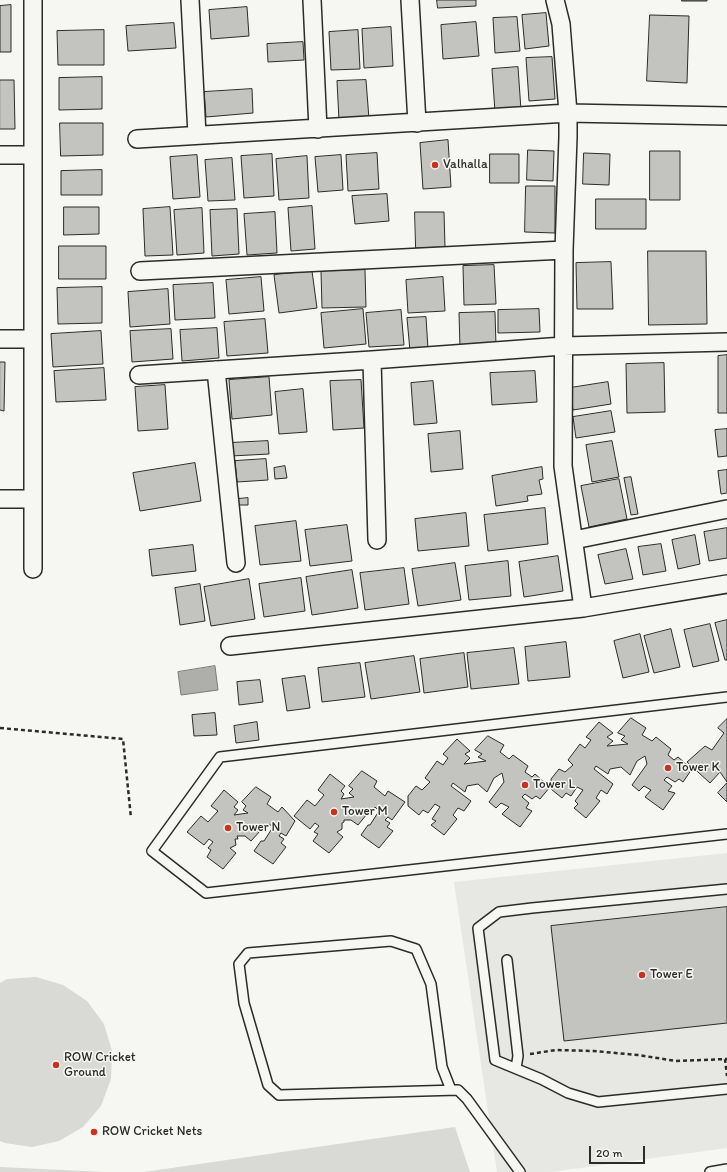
<!DOCTYPE html>
<html>
<head>
<meta charset="utf-8">
<style>
	body { margin:0 }
	#map { position:relative; width:727px; height:1172px; overflow:hidden; background:#f6f6f2; font-family:Itim,sans-serif }
	canvas { display:block }
	.scale { position:absolute; left:589px; top:1146px; width:56px; height:18px; box-sizing:border-box; border:2px solid #2b2b2b; border-top:0; padding-left:5px; font-size:12px; line-height:14px; white-space:nowrap; color:#2b2b2b; -webkit-text-stroke:3px #f6f6f2; paint-order:stroke }
</style>
</head>
<body>
<div id="map">
<canvas width="727" height="1172"></canvas>
<div class="scale">20 m</div>
</div>
<script>
const g = document.querySelector('canvas').getContext('2d');
g.lineJoin = 'round';
function fill(path, color) {
  g.fillStyle = color;
  g.fill(path, 'evenodd');
}
function trace(path, color, width, dash) {
  g.strokeStyle = color;
  g.lineWidth = width;
  g.lineCap = dash ? 'butt' : 'round';
  g.setLineDash(dash || []);
  g.stroke(path);
}
function write(font, color, halo, rows, align = 'center') {
  g.font = font + ' Itim,sans-serif';
  g.lineWidth = 3;
  g.setLineDash([]);
  g.textBaseline = 'middle';
  g.strokeStyle = halo;
  g.fillStyle = color;
  for (const [text, x, y, turn = 0] of rows) {
    g.save();
    g.translate(x, y);
    g.rotate((+turn || 0) * Math.PI / 180);
    g.textAlign = isNaN(turn) ? turn : align;
    if (halo) g.strokeText(text, 0, 0);
    g.fillText(text, 0, 0);
    g.restore();
  }
}
const built = new Path2D(`
	M727,853V1148L551,1172H497L454,882Z`);
const green = new Path2D(`
	M36,977L63,985L87,1001L104,1024L112,1051L111,1079L101,1106L83,1127L59,1141L32,1147L5,1143L0,1141V983L7,979Z
	M455,1127L470,1172H144Z
	M0,1167L105,1172H0Z`);
const water = new Path2D(`
	M215,666L218,690L181,695L178,672Z`);
const building = new Path2D(`
	M437,0H476V6L438,8Z
	M682,0H707V1H682Z
	M11,5V52H0V6Z
	M247,7L249,36L211,39L209,10Z
	M546,13L549,46L525,49L522,15Z
	M650,15L689,16L687,83L647,81Z
	M517,17L520,51L495,53L493,18Z
	M476,22L479,56L443,59L441,25Z
	M174,23L176,48L128,51L126,26Z
	M391,27L393,66L364,68L362,29Z
	M104,30V65H58L57,31Z
	M358,30L360,69L331,70L329,32Z
	M303,42L304,60L268,62L267,44Z
	M552,57L555,99L529,101L526,58Z
	M518,67L521,110L495,112L492,69Z
	M102,77V109L59,110V78Z
	M0,80H14L15,129H0Z
	M366,80L369,119L339,120L337,81Z
	M252,89L253,113L206,117L204,92Z
	M60,123H103V155L61,156Z
	M448,140L451,187L423,189L420,143Z
	M528,150L554,151L553,181L527,180Z
	M650,151H680V200H650Z
	M377,153L379,189L348,191L346,155Z
	M584,153L610,154L609,185L583,184Z
	M272,154L274,196L244,198L241,156Z
	M490,154H519V183H490Z
	M197,155L200,197L173,199L170,157Z
	M341,155L343,190L318,192L315,157Z
	M307,156L309,198L279,200L276,159Z
	M232,158L235,200L208,201L205,160Z
	M102,170V195H61V171Z
	M526,186H555V233L525,232Z
	M387,194L389,221L355,224L352,196Z
	M596,199H646V229H596Z
	M312,206L315,249L291,251L288,208Z
	M64,207H99V234L64,235Z
	M170,207L173,255L145,256L143,209Z
	M202,208L204,253L177,255L174,210Z
	M237,209L239,254L212,256L210,210Z
	M275,212L277,253L247,255L244,214Z
	M415,212H444L445,247L416,248Z
	M59,246H106V279H59Z
	M648,251H706L707,324L649,325Z
	M611,262L613,309H577L576,263Z
	M494,265L496,304L464,305L463,266Z
	M365,270L366,307L322,308L321,271Z
	M312,271L317,308L279,313L274,275Z
	M261,277L264,311L229,314L226,280Z
	M443,277L445,311L408,313L406,280Z
	M213,283L215,318L175,320L173,285Z
	M102,287V323L58,324L57,288Z
	M168,289L170,324L130,327L128,292Z
	M363,309L366,344L324,348L321,313Z
	M539,309L540,332L498,333V310Z
	M401,310L404,345L369,347L366,313Z
	M495,312L496,346L460,348L459,313Z
	M426,317L428,349L410,351L407,318Z
	M265,319L268,353L227,356L224,322Z
	M217,328L219,358L182,361L180,330Z
	M171,329L173,359L132,362L130,331Z
	M101,331L103,364L53,367L51,334Z
	M727,355V413H718V356Z
	M0,362H5L4,411L0,410Z
	M664,363L665,412L627,413L626,364Z
	M104,368L106,400L56,402L54,371Z
	M535,371L537,402L492,405L490,373Z
	M269,377L272,415L232,419L229,380Z
	M361,380L364,428L333,430L330,381Z
	M433,381L437,423L414,425L411,383Z
	M608,382L611,404L573,410L570,388Z
	M165,385L168,429L138,431L135,387Z
	M303,389L307,432L279,434L275,392Z
	M611,411L615,432L576,438L573,417Z
	M727,429V456L718,457L715,430Z
	M460,431L463,469L431,472L428,434Z
	M268,441L269,454L231,456L230,443Z
	M612,441L619,477L592,482L586,445Z
	M266,459L268,480L237,482L235,461Z
	M195,463L201,501L140,511L133,473Z
	M285,466L287,478L275,479L274,468Z
	M542,467L543,479L539,480L542,494L527,496L528,501L496,506L492,476Z
	M727,470V493L721,494L718,471Z
	M631,477L638,514L631,515L624,478Z
	M619,479L627,519L589,527L581,486Z
	M248,498V505H238V499Z
	M545,508L548,544L488,551L484,515Z
	M466,513L469,546L418,551L415,519Z
	M296,521L301,561L260,565L255,526Z
	M347,525L352,561L310,566L305,530Z
	M727,528V558L709,561L704,532Z
	M695,535L700,564L678,569L672,540Z
	M661,544L666,571L643,575L638,547Z
	M193,545L196,571L152,576L149,550Z
	M626,549L633,579L605,584L598,555Z
	M558,556L563,591L524,597L519,562Z
	M508,561L511,596L469,600L465,566Z
	M455,563L461,600L418,606L412,569Z
	M404,568L409,604L365,610L360,573Z
	M352,570L358,608L312,615L306,577Z
	M301,578L305,611L264,617L259,584Z
	M249,579L255,619L211,626L204,587Z
	M200,584L205,621L180,625L175,588Z
	M727,620V660H725L715,623Z
	M710,624L719,661L693,667L684,630Z
	M671,629L680,667L654,673L644,636Z
	M640,634L649,672L623,678L614,641Z
	M566,642L570,677L528,681L525,647Z
	M514,648L519,684L471,689L467,653Z
	M464,653L468,687L424,693L420,659Z
	M414,656L420,692L371,699L365,663Z
	M360,663L365,697L322,702L318,668Z
	M305,676L310,708L287,711L282,679Z
	M260,680L263,702L239,705L237,682Z
	M215,713L217,735L194,736L192,715Z
	M631,718L646,728L642,735L652,741L656,737L671,749L668,755L674,760L678,757L692,769L683,782L679,779L675,782L667,777L664,780L672,786L668,791L675,793L663,810L645,797L651,790L644,786L639,791L632,785L647,764L645,756L637,761L630,775L621,767L610,769L608,774L596,766L594,769L613,784L607,794L601,790L596,798L600,801L586,818L574,808L578,804L575,801L583,790L577,787L571,796L566,793L562,798L551,789V779L559,769L565,772L573,765L568,760L580,744L585,748L591,740L586,737L599,722L613,733L607,737L613,741L607,746L628,744L621,740L625,736L618,733Z
	M727,719V782L720,772L710,783L687,762L705,746L712,750L724,733L718,728Z
	M257,722L259,740L236,743L234,726Z
	M488,736L504,745L500,752L509,759L513,755L528,766L525,772L532,777L535,774L550,787L540,799L536,796L532,799L525,794L522,797L529,803L526,808L532,811L520,827L502,814L509,807L501,803L496,808L489,802L504,782L502,773L494,778L487,792L478,784L467,786L465,792L453,783L451,786L471,801L464,811L458,808L453,815L457,819L444,835L431,825L436,821L432,819L440,807L435,804L428,813L423,810L419,815L408,806V796L416,786L422,790L430,782L425,778L437,761L443,765L448,758L443,754L457,739L470,751L465,754L470,758L464,764L486,761L478,757L482,754L475,750Z
	M362,771L377,781L374,787L385,796L388,791L405,802L392,820L388,817L385,820L390,823L387,827L393,831L379,848L361,835L368,825H370L379,811L375,807L369,815L367,814L358,825L351,820H344V822L342,823V829L337,832L343,837L329,853L313,841L318,834L314,832L319,826L315,823L310,829L294,816L307,800L315,806L324,795L318,790L330,774L345,786L341,791L344,794L341,799L354,797L349,793L353,789L349,786Z
	M727,783V802L718,793Z
	M256,787L271,797L267,804L278,812L282,807L295,821L286,836L281,833L279,836L284,839L281,843L286,847L273,864L254,851L261,841H264L273,827L269,824L263,831L261,830L251,841L245,836H237L238,839H235L236,845L230,848L236,853L223,869L207,857L211,850L208,848L213,842L209,839L204,845L187,832L201,816L208,822L218,811L211,806L224,790L238,802L234,807L238,810L234,815L248,813L243,810L246,806L242,802Z
	M727,907V1023L564,1041L551,926Z`);
const path = new Path2D(`
	M0,728L123,739L131,818
	M530,1054L556,1050L594,1051L638,1055L676,1061L727,1059
	M725,1059L727,1076`);
const service = new Path2D(`
	M727,697L220,757L152,851L206,893L727,834
	M727,889L532,908L499,912L478,928L495,1060L541,1079L568,1093L598,1102L727,1089
	M507,960L518,1056L516,1068
	M451,1090L442,1067L431,984L416,949L391,941L248,953L239,964L244,1003L268,1085L279,1095L458,1090L467,1099L520,1172
	M710,1172L727,1169`);
const minor = new Path2D(`
	M33,0V569
	M190,0L197,135
	M312,0L318,129
	M410,0L417,123
	M555,0L561,24L568,113V137L564,250L563,466L583,608
	M137,139L568,113L727,116
	M0,155H32
	M140,271L564,250
	M0,339H33
	M372,360L377,540
	M216,370L236,563
	M139,375L372,360L563,346L727,342
	M0,499H33
	M574,540L727,509
	M230,646L583,608L727,584`);
const markers = [
	[435,165,4,"#c8321e"],
	[668,768,4,"#c8321e"],
	[525,785,4,"#c8321e"],
	[334,812,4,"#c8321e"],
	[228,828,4,"#c8321e"],
	[642,975,4,"#c8321e"],
	[56,1065,4,"#c8321e"],
	[94,1132,4,"#c8321e"]
];
const poiNames = [
	["Valhalla",443,165],
	["Tower K",676,768],
	["Tower L",533,785],
	["Tower M",342,812],
	["Tower N",236,828],
	["Tower E",650,975],
	["ROW Cricket",64,1058],
	["Ground",64,1073],
	["ROW Cricket Nets",102,1132]
];
fill(built, '#e7e7e3');
fill(green, '#d9d9d5');
fill(water, '#aeaeab');
trace(water, '#7a7a78', 1);
fill(building, '#c3c3c0');
trace(building, '#2b2b2b', 1);
trace(service, '#2b2b2b', 12);
trace(minor, '#2b2b2b', 20);
trace(path, '#2b2b2b', 2.5, [4, 3]);
trace(service, '#f6f6f2', 9);
trace(minor, '#f6f6f2', 17);
for (const [x, y, r, color] of markers) {
  const dot = new Path2D();
  dot.arc(x, y, r, 0, 2 * Math.PI);
  g.fillStyle = color;
  g.fill(dot);
  trace(dot, '#f6f6f2', 1.5);
}
write('13px', '#2b2b2b', '#f6f6f2', poiNames, 'left');
</script>
</body>
</html>
